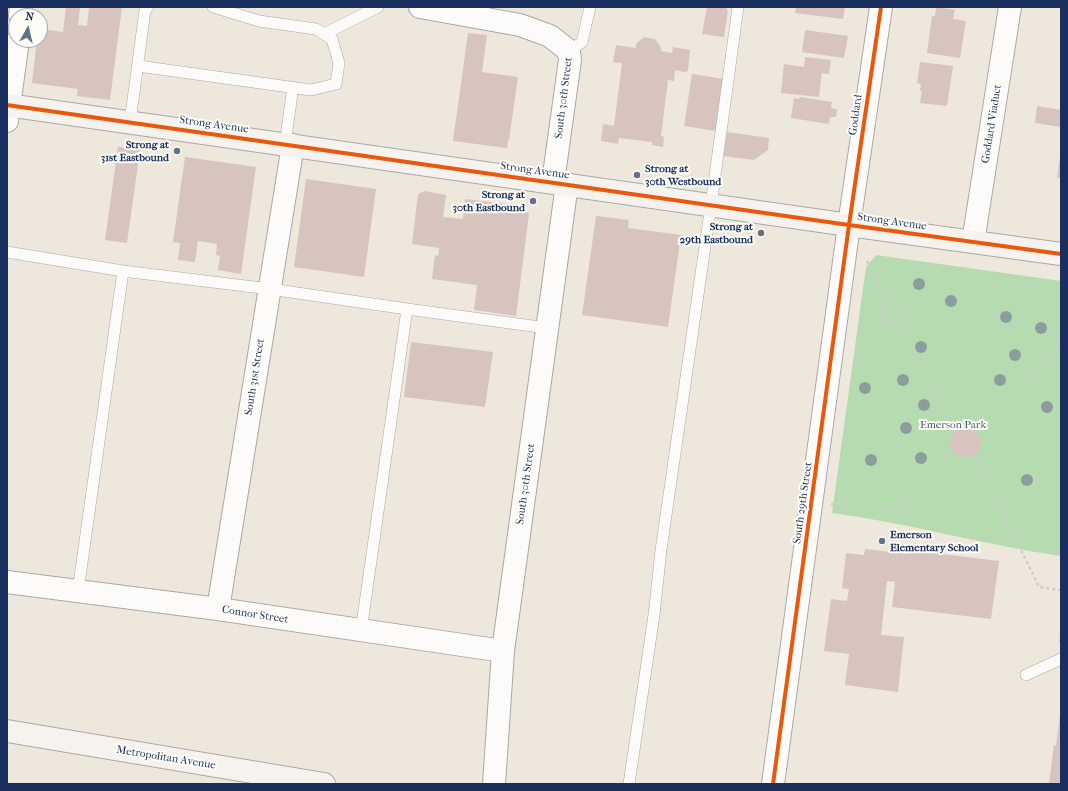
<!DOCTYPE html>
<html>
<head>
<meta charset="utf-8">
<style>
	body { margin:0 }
	#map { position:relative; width:1068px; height:791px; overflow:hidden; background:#eee7db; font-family:"IM FELL French Canon",serif }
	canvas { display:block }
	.frame { position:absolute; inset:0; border:8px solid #1b2f5e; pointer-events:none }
	.north { position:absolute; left:8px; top:8px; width:40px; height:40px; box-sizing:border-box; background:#fdfcf7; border:1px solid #a3aaba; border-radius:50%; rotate:8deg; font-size:11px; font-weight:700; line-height:16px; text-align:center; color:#1b2f5e }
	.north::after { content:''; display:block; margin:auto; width:14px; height:18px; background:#656f8a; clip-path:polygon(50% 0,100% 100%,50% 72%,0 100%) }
</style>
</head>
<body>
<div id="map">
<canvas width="1068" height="791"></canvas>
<div class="frame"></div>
<div class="north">N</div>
</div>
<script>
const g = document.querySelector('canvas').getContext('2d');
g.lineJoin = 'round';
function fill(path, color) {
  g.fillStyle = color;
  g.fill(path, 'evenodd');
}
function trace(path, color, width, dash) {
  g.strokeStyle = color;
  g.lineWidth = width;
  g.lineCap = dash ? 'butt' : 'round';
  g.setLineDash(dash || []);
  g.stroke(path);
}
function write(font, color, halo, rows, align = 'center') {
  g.font = font + ' "IM FELL French Canon",serif';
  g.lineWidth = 4;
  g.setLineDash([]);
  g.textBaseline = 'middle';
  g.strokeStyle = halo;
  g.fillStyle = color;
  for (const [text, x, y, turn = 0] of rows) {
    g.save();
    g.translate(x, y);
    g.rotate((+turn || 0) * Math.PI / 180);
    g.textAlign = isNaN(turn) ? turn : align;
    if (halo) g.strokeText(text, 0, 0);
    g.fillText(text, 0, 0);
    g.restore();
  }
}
const green = new Path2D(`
	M876,255L1061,281V556C984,545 909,523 832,513L866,267Z`);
const building = new Path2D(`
	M66,7H80L78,25L87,26L89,7H122L110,100L77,96L78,89L32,83L37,40H40V29L63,32Z
	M707,7H727V11H728L724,37L702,34Z
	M796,7H845L843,19L795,13Z
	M936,7L955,10L953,19L966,21L960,58L927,53L932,16H935Z
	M805,30L848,36L844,58L802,52Z
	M468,33L487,35L482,72L518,77L509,140H508L507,148L453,141Z
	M644,37L655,39L661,47V51L672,53L673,47L690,50L688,71L685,72L675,70L674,81L668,80L661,136L664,137L663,147L652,145V142L619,138L618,144L601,141L603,124L614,126L622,63L613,62L616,45L636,48V44Z
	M805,57L831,60L829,74L822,73L819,97L781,93L784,64L804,67Z
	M920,62L953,66L947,106L920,103L922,91H920L921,84L917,83Z
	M692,74L724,79L716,131L684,126Z
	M800,97L832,102L831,108L837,109L836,117H830L829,124L791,118L794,98L799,99Z
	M1037,106L1061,110V127L1035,123Z
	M727,132L769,138L768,150L754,160L723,156Z
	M118,147L140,150L127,243L105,240Z
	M185,157L256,167L241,274L218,270L220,256L216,255L217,244L198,241L195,262L178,260L180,243L173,242Z
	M1060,157H1061V178H1057Z
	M306,179L376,189L364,277L294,267Z
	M425,191L446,195L439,248L412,244L418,194Z
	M465,199L524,206L529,214L516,316L474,310L477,285L432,279L435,255L438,256L443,217L463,219Z
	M596,216L629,220L628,228L681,235L668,327L582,315Z
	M411,342L493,352L485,407L404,397Z
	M960,428L974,430L981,439L979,451L970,457L958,456L950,446L951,435Z
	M865,549L908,554L909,550L999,561L991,619L892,607L895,582L887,581L881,635L904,637L898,692L845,685L849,654L824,651L831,599L847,601L849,589L842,588L846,553L864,555Z
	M1060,715L1061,784H1049L1054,745L1056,746Z`);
const path = new Path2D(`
	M867,261L886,297
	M901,326L879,319L886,297L908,304L901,326L925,370L937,404L955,431
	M977,434L1003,413L1030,381L1037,366L1061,341
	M974,454L998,492L1010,527L1039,587L1061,590
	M831,504L896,512C911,488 930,468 953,450
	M1060,642L1061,634`);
const lane = new Path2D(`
	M324,34L378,7
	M569,51L582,42L590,7
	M138,66L311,90L336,84L339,63L332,39L316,29L259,21L213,7
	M130,122L145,10L148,7
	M285,144L293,87
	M7,252L123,271
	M78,591L123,271L270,289L407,309
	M361,631L407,309L547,328
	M1026,675L1061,659
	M629,784L654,615L661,550L711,205L738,7`);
const street = new Path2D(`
	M420,7L520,25L550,36L569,51L570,60L553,182
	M20,16L21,7
	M7,121L18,40
	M973,242L1010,7
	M7,582L218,609L503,651
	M218,609L293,145
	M494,784L503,651L567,184
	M773,784L849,225L881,7`);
const secondary = new Path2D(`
	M7,105L849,225L1061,254
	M7,731L324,784`);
const cycleway = new Path2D(`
	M7,105L849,225L1061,254
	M773,784L849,225L881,7`);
const trees = [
	[919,284],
	[951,301],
	[1006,317],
	[1041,328],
	[921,347],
	[1015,355],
	[903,380],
	[1000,380],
	[865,388],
	[924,405],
	[1047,407],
	[906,428],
	[921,458],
	[871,460],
	[1027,480]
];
const markers = [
	[177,151,4,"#656f8a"],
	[637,175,4,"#656f8a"],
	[533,201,4,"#656f8a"],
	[761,233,4,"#656f8a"],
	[882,541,4,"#656f8a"]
];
const streetNames = [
	["South 30th Street",564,98,-83],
	["Goddard",856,115,-82],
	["Goddard Viaduct",992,124,-81],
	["Strong Avenue",214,125,8],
	["Strong Avenue",535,171,8],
	["Strong Avenue",892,222,8],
	["South 31st Street",255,377,-81],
	["South 30th Street",526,484,-82],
	["South 29th Street",803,503,-82],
	["Connor Street",255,615,9],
	["Metropolitan Avenue",166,758,9]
];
const poiNames = [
	["Strong at",169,145],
	["31st Eastbound",169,158],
	["Strong at",645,169,"left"],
	["30th Westbound",645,182,"left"],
	["Strong at",525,195],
	["30th Eastbound",525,208],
	["Strong at",753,227],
	["29th Eastbound",753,240],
	["Emerson",890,535,"left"],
	["Elementary School",890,548,"left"]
];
const parkNames = [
	["Emerson Park",953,425]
];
fill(green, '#b6dbb1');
fill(building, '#d7c4be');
trace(lane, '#aaa8a7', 12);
trace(street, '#aaa8a7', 24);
trace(secondary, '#aaa8a7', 24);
trace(path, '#cdcdcd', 2.5, [3, 3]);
trace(lane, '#fcfbfa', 11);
trace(street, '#fcfbfa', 22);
trace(secondary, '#f6f3ef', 22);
trace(cycleway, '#e8590c', 4);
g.fillStyle = '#8c9d9e';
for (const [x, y] of trees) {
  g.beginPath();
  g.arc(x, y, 6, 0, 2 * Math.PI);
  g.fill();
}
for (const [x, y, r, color] of markers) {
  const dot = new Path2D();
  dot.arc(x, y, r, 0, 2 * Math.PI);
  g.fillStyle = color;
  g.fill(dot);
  trace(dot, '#fdfcf7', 1.5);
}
write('11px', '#1b2f5e', '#fdfcf7', streetNames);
write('bold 11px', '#1b2f5e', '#fdfcf7', poiNames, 'right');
write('11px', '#3c606d', '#fdfcf7', parkNames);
</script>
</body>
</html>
